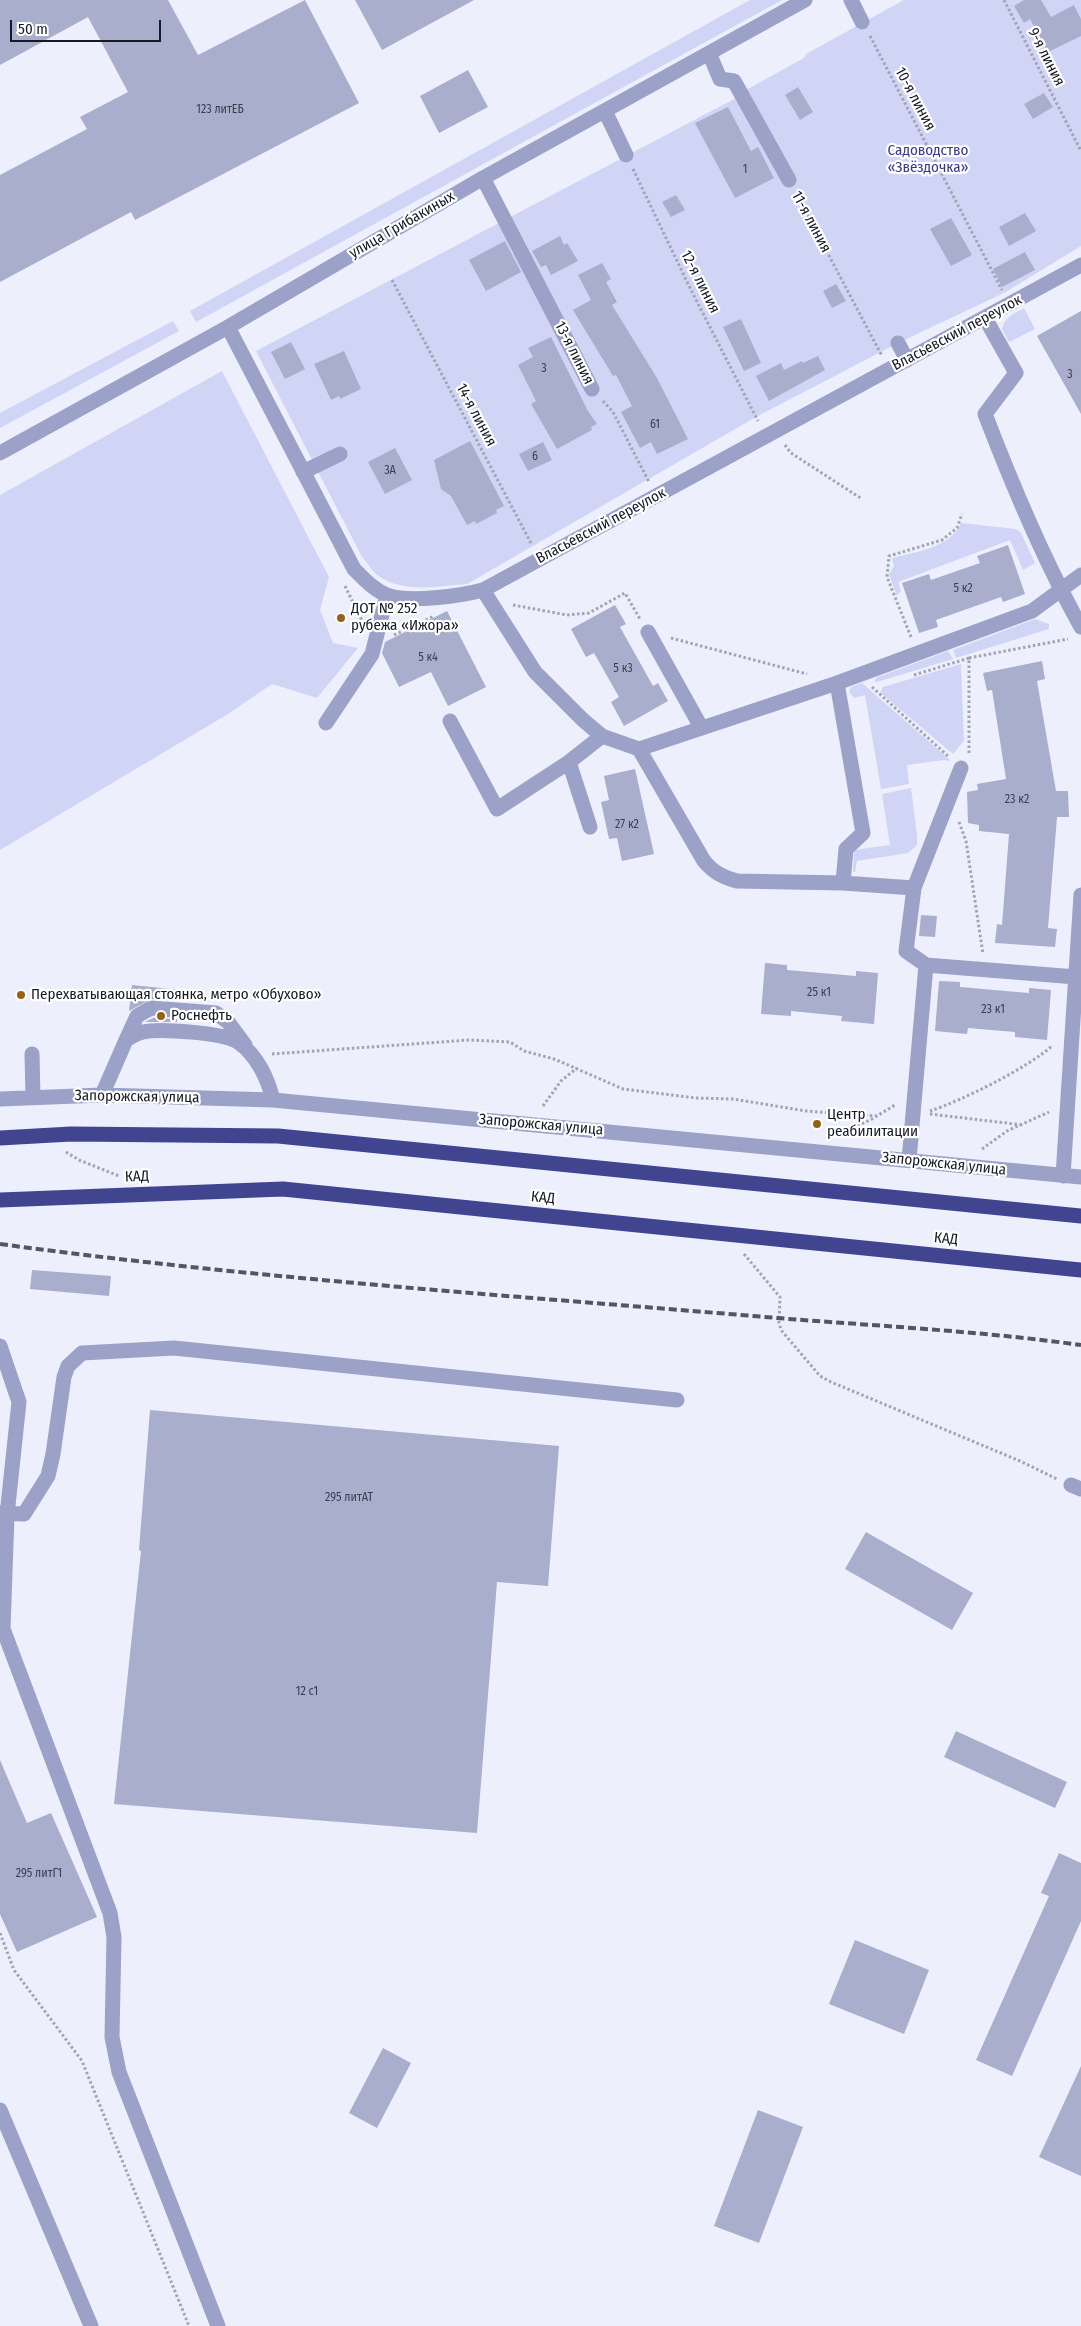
<!DOCTYPE html>
<html>
<head>
<meta charset="utf-8">
<style>
	body { margin:0 }
	#map { position:relative; width:1081px; height:2326px; overflow:hidden; background:#edeffc; font-family:"Fira Sans Condensed",sans-serif }
	canvas { display:block }
	.scale { position:absolute; left:10px; top:20px; width:151px; height:22px; box-sizing:border-box; border:2px solid #171924; border-top:0; padding-left:6px; font-size:15px; line-height:18px; white-space:nowrap; color:#171924; -webkit-text-stroke:4px #fff; paint-order:stroke }
</style>
</head>
<body>
<div id="map">
<canvas width="1081" height="2326"></canvas>
<div class="scale">50 m</div>
</div>
<script>
const g = document.querySelector('canvas').getContext('2d');
g.lineJoin = 'round';
function fill(path, color) {
  g.fillStyle = color;
  g.fill(path, 'evenodd');
}
function trace(path, color, width, dash) {
  g.strokeStyle = color;
  g.lineWidth = width;
  g.lineCap = dash ? 'butt' : 'round';
  g.setLineDash(dash || []);
  g.stroke(path);
}
function write(font, color, halo, rows, align = 'center') {
  g.font = font + ' "Fira Sans Condensed",sans-serif';
  g.lineWidth = 4.5;
  g.setLineDash([]);
  g.textBaseline = 'middle';
  g.strokeStyle = halo;
  g.fillStyle = color;
  for (const [text, x, y, turn = 0] of rows) {
    g.save();
    g.translate(x, y);
    g.rotate((+turn || 0) * Math.PI / 180);
    g.textAlign = isNaN(turn) ? turn : align;
    if (halo) g.strokeText(text, 0, 0);
    g.fillText(text, 0, 0);
    g.restore();
  }
}
const green = new Path2D(`
	M750,0H782L196,322L190,311Z
	M904,0H1081V246L1004,293L898,343L756,417L467,584C437,586 403,594 377,575C371,570 367,562 362,557L256,351L738,97L737,95L804,58L806,54Z
	M1024,308L1035,329L1009,342L1002,329C1005,317 1013,314 1024,308Z
	M173,321L179,331L0,428V413Z
	M222,371L329,577L320,610L333,643L358,648L317,698L272,684L228,714L0,850V495Z
	M961,523L1016,529L1021,533L1035,563L1023,570L1010,540L898,582L901,591L897,596L889,574L894,566L892,558C914,552 951,548 961,523Z
	M1035,619L1049,624V629L956,658L953,650Z
	M948,651L953,659L877,682L874,681L878,677Z
	M961,664L964,741L953,754L882,694L881,691L883,687Z
	M862,683L951,761L944,760L907,765L909,784L881,789L865,695L854,698L849,692L851,687Z
	M911,788L917,835V845L908,853L857,861L855,872H853L854,850L890,845L882,794Z`);
const building = new Path2D(`
	M0,0H168L198,55L305,0L359,103L135,220L131,212L0,282V175L87,129L80,117L128,92L88,17L0,65Z
	M355,0H474L382,50Z
	M1024,0H1041L1051,17L1074,5L1081,19V36L1048,52L1030,19L1024,23L1014,6Z
	M468,70L488,107L439,133L420,96Z
	M798,87L813,112L800,120L785,95Z
	M1044,93L1053,107L1033,119L1024,104Z
	M728,107L751,151L758,147L774,178L735,198L695,123Z
	M676,195L685,210L671,217L662,202Z
	M1025,213L1036,231L1009,246L999,227Z
	M951,218L972,255L951,266L930,229Z
	M560,236L564,245L567,243L578,261L551,275L546,265L541,267L532,251Z
	M505,241L521,272L486,291L469,260Z
	M1025,252L1035,270L1002,287L993,269Z
	M602,263L611,279L606,282L617,302L612,305L657,378L688,439L657,454L651,442L640,448L621,412L632,406L616,375L613,376L573,310L591,300L578,275Z
	M836,284L846,301L832,308L823,291Z
	M1081,311V414L1037,336Z
	M741,319L761,363L744,371L723,327Z
	M551,337L588,411L597,424L591,427L592,430L557,449L531,404L536,401L518,365L533,357L528,348Z
	M291,342L305,369L285,379L271,352Z
	M344,351L361,389L340,399L339,396L331,400L314,364Z
	M818,356L825,370L769,401L756,376L781,363L784,370L802,361L803,363Z
	M470,441L504,506L496,510L497,513L476,524L475,521L467,525L451,496L441,489L434,460Z
	M543,442L552,460L528,471L519,454Z
	M395,448L412,480L385,494L368,462Z
	M1008,545L1025,594L1003,602L1001,597L936,620L938,627L919,633L902,583L929,574L931,580L980,563L977,556Z
	M615,605L626,624L620,627L653,686L658,683L668,701L624,726L611,702L619,697L594,653L586,657L571,629Z
	M447,611L486,687L448,706L431,672L399,687L382,653L385,642Z
	M1042,661L1045,679L1037,681L1056,791H1068L1069,817H1057L1048,928L1057,929L1055,947L995,943L997,924L1002,925L1009,834L979,831V825L968,823L967,792L978,790L977,784L1006,779L992,690L987,691L983,673Z
	M635,769L654,854L622,861L617,838L609,839L601,802L609,800L604,776Z
	M921,915L937,916L935,937L919,936Z
	M765,963L787,965V970L856,976V971L878,973L874,1024L841,1021L842,1016L791,1011V1016L761,1014Z
	M939,981L960,982V987L1029,993V988L1051,990L1047,1040L1015,1037V1032L968,1028L967,1034L935,1031Z
	M132,985L180,990L179,1001L151,999L129,1011Z
	M153,1018L177,1019V1022H145Z
	M32,1270L111,1276L109,1296L30,1289Z
	M150,1410L559,1446L548,1586L497,1582L477,1833L114,1804L141,1551L139,1550Z
	M866,1532L973,1593L952,1630L845,1569Z
	M956,1731L1067,1782L1055,1808L944,1757Z
	M0,1760L27,1823L51,1813L97,1917L17,1952L0,1914Z
	M1059,1853L1081,1863V1921L1012,2076L976,2060L1049,1896L1041,1893Z
	M855,1940L929,1970L904,2034L829,2004Z
	M383,2048L411,2063L377,2128L349,2113Z
	M1081,2066V2176L1039,2157Z
	M758,2110L803,2127L759,2243L714,2226Z`);
const path = new Path2D(`
	M1004,0L1081,151
	M870,36L1002,290
	M633,169L689,286L758,421
	M796,193L882,356
	M392,280L532,545
	M603,401L613,412L649,482
	M785,445L791,453L862,499
	M345,586L362,621
	M513,605L567,615L589,613L625,593L640,619
	M394,635L434,616
	M911,637L887,577L889,556L942,540L957,528L962,514
	M671,638L807,674
	M914,675L969,658
	M872,687L949,757
	M969,753V658L1068,639
	M959,822L966,841L983,954
	M272,1054L469,1040L510,1042L524,1051L554,1059L623,1089L696,1098L733,1099L806,1111L877,1116
	M543,1106L561,1081L577,1068
	M930,1111C963,1100 1028,1068 1053,1045
	M930,1114L1023,1125
	M839,1134L872,1119L895,1105
	M982,1149L1007,1131L1049,1112
	M66,1152L79,1160L119,1176
	M744,1254L780,1297L779,1323L781,1330L820,1376L831,1382L1020,1461L1057,1479
	M0,1933L14,1970L82,2061L189,2326`);
const minor = new Path2D(`
	M851,0L862,22
	M709,53L720,79L734,81L789,180
	M605,111L626,155
	M483,178L592,389
	M985,318L1016,373L985,414C1013,487 1043,559 1081,627
	M228,327L354,569C364,579 374,590 387,595C410,603 460,596 483,590L1081,265
	M898,343L907,360
	M0,453L228,327L483,178L805,0
	M303,472L340,454
	M483,590L535,672L583,720L602,736L639,749L837,683L1032,611L1081,575
	M648,632L701,727
	M837,683L863,833L846,849L843,883
	M450,721L497,809L569,762
	M326,723L372,654L387,595
	M639,749L704,861C714,873 723,877 737,881L843,883L914,888L906,951L926,965L1076,977
	M590,827L569,762L602,736
	M914,888L961,768
	M126,1040L137,1016L151,1008L216,1013L228,1022L245,1045
	M32,1054L33,1097
	M102,1095L126,1040C131,1037 137,1033 143,1032C160,1028 224,1033 238,1042C257,1055 268,1079 273,1100
	M0,1099L102,1095L273,1100L1081,1177
	M909,1160L926,965
	M1063,1176L1081,895
	M0,1346L19,1402L7,1515L3,1629
	M1071,1485L1081,1489
	M0,1513L24,1514L48,1476L53,1454L64,1377L68,1366L82,1353L174,1348L677,1400
	M0,1621L110,1913L114,1937L112,2037L119,2072L218,2326
	M0,2110L91,2326`);
const highway = new Path2D(`
	M0,1138L71,1134L278,1136L1081,1216
	M0,1200L283,1189L1081,1270`);
const rail = new Path2D(`
	M0,1244C257,1279 518,1296 777,1318C878,1326 980,1331 1081,1345`);
const markers = [
	[341,618,5,"#966017"],
	[21,995,5,"#966017"],
	[161,1016,5,"#966017"],
	[817,1124,5,"#966017"]
];
const numberNames = [
	["123 литЕБ",220,110],
	["1",745,170],
	["3",544,369],
	["3",1070,375],
	["61",655,425],
	["6",535,457],
	["3А",390,471],
	["5 к2",963,589],
	["5 к4",428,658],
	["5 к3",623,669],
	["23 к2",1017,800],
	["27 к2",627,825],
	["25 к1",819,993],
	["23 к1",993,1010],
	["295 литАТ",349,1498],
	["12 с1",307,1692],
	["295 литГ1",39,1874]
];
const streetNames = [
	["9-я линия",1046,57,63],
	["10-я линия",915,99,62],
	["11-я линия",811,222,62],
	["улица Грибакиных",402,225,-30],
	["12-я линия",700,282,63],
	["Власьевский переулок",957,333,-28],
	["13-я линия",574,353,63],
	["14-я линия",476,415,62],
	["Власьевский переулок",601,526,-28],
	["Запорожская улица",137,1097,1],
	["Запорожская улица",541,1125,5],
	["Запорожская улица",944,1164,6],
	["КАД",137,1177,-2],
	["КАД",543,1198,6],
	["КАД",946,1239,6]
];
const parkNames = [
	["Садоводство",928,151],
	["«Звёздочка»",928,168]
];
const poiNames = [
	["ДОТ № 252",351,609],
	["рубежа «Ижора»",351,626],
	["Перехватывающая стоянка, метро «Обухово»",31,995],
	["Роснефть",171,1016],
	["Центр",827,1115],
	["реабилитации",827,1132]
];
fill(green, '#d0d5f6');
fill(building, '#a9aecd');
trace(path, '#a2a4b0', 3, [2.5, 2.5]);
trace(minor, '#9ba1c7', 15);
trace(highway, '#414590', 15);
trace(rail, '#535560', 4, [8, 4]);
for (const [x, y, r, color] of markers) {
  const dot = new Path2D();
  dot.arc(x, y, r, 0, 2 * Math.PI);
  g.fillStyle = color;
  g.fill(dot);
  trace(dot, '#fff', 2);
}
write('12px', '#3c3e4e', null, numberNames);
write('15px', '#171924', '#fff', streetNames);
write('15px', '#383595', '#fff', parkNames);
write('15px', '#171924', '#fff', poiNames, 'left');
</script>
</body>
</html>
